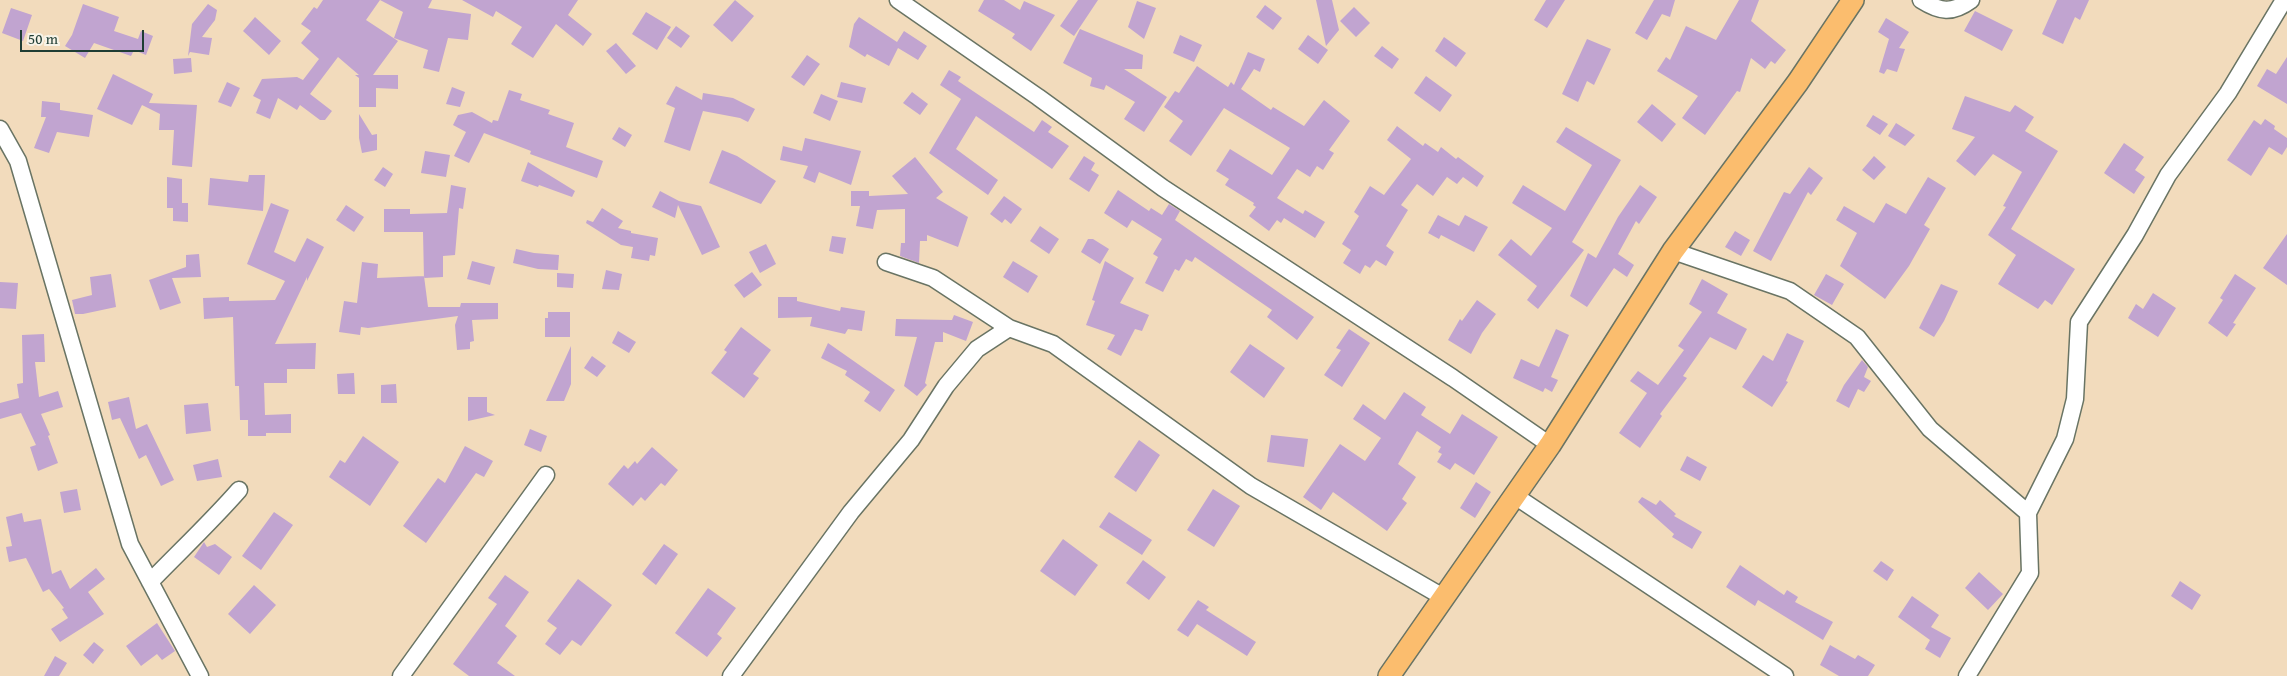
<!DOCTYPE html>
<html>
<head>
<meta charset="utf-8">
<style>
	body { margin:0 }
	#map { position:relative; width:2287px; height:676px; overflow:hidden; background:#f2dbbc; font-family:"Gentium Book Plus",serif }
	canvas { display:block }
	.scale { position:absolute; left:20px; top:30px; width:124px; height:22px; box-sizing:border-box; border:2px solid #1f3d34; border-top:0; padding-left:6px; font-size:15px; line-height:18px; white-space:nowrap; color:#1f3d34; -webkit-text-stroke:4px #f7f3e8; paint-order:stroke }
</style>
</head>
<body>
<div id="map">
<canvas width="2287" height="676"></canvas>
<div class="scale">50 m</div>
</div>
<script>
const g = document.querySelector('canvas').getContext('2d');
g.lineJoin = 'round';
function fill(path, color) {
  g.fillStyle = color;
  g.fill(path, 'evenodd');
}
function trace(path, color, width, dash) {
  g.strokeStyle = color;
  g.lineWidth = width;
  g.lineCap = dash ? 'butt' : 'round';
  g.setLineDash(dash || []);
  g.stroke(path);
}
const building = new Path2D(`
	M323,0H432L428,8L471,14L468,40L448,38L439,72L423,68L428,50L394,38L403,12L380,0L366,20L398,41L373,75H398V89L376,88V107H359V78L355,75H359L338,57L310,94L332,111L325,120H320L300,105L297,110L278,98L270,119L256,113L261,100L253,96L262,79L297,77L303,80L319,59L301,43L311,31L301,24L314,7L317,9Z
	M462,0H578L568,15L592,34L583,46L556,24L533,58L511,44L522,27L496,11L493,17Z
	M735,0L754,16L732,42L713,25Z
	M984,0H1004L1020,10L1024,1L1055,15L1031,51L1012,38L1015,34L978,11Z
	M1078,0H1098L1074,36L1060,26Z
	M1316,0H1332L1339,30L1326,46Z
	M1546,0H1565L1547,28L1534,20Z
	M1654,0H1675L1670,17L1662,14L1647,40L1635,33Z
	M1739,0H1759L1751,21L1786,50L1775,64L1771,61L1765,69L1751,58L1740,92L1737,91L1705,135L1682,118L1698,96L1657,71L1666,57L1670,60L1686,26L1716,40Z
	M2057,0H2089L2080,20L2075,17L2063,44L2042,34Z
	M1137,1L1156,8L1144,39L1128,27Z
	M83,4L119,17L114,31L138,39L141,31L153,36L146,55L134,50L131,56L94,43L85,58L65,46L72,35Z
	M208,4L217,10L215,20L202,37L212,38L209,55L190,52L188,56L192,24Z
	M1265,5L1282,18L1273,30L1256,17Z
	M1354,7L1370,23L1356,37L1340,21Z
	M11,8L32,15L23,41L2,33Z
	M1975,11L2013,30L2002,51L1964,31Z
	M646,12L671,27L657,50L632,34Z
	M255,17L281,41L269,55L243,31Z
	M859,17L897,42L904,31L927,46L918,60L898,48L889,66L867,54L865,57L849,47L854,24Z
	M1886,18L1909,32L1899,48L1905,49L1897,72L1887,69L1884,74L1879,72L1889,39L1878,32Z
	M676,26L690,36L681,48L667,38Z
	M1080,29L1143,55L1142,69H1124L1167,97L1144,132L1124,119L1135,102L1106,85L1104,90L1090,86L1092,78L1063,63Z
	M1180,35L1202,45L1194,62L1173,53Z
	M1308,35L1328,50L1318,64L1298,49Z
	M1444,37L1466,53L1456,67L1435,51Z
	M1587,39L1611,49L1594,85L1587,81L1578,102L1562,94Z
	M616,43L636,66L626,74L606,51Z
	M1382,46L1399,59L1392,69L1374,56Z
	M1248,52L1265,59L1260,72L1254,69L1241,89L1271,110L1273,107L1304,126L1324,100L1350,121L1329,150L1334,153L1323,170L1317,166L1310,177L1297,169L1277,198L1303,214L1305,210L1325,222L1315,238L1284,218L1281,223L1277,220L1269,231L1249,216L1256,207L1253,205L1254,203L1225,185L1229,179L1216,171L1230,149L1272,175L1290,148L1224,108L1191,156L1169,141L1183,121L1164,107L1175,91L1179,93L1197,66L1228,87L1231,82L1234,85Z
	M807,55L820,64L804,86L791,77Z
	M2287,57V104L2257,86L2267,69L2276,74Z
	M191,58L192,72L174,74L173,59Z
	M949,70L961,77L958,81L1034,132L1042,120L1052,127L1048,132L1069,146L1052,169L976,116L956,149L998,180L988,195L929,153L961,99L940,85Z
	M113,74L153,94L149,103L197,105L192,167L172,165L174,130H159L160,114L142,105L132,125L97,109Z
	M1426,76L1452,95L1440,112L1414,93Z
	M227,82L240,88L231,107L218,102Z
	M841,82L866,88L862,103L837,97Z
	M676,86L702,100L703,93L733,98L755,109L748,122L740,118L703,111L690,151L664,142L675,108L666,104Z
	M452,87L465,92L460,107L446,104Z
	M509,90L522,94L520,100L550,110L548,114L574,123L566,147L603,161L597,178L530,154L531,151L484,133L469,163L454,156L466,132L453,125L458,115L472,112L492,123L493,120L498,121Z
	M912,92L928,104L920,115L903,103Z
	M821,94L838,101L830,121L813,113Z
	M1965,96L2010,112L2015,105L2034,117L2025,131L2058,151L2011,229L2075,269L2052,305L2045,300L2038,309L1998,284L2016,255L1988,235L2006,207L2003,206L2022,172L1993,154L1975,176L1956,161L1975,137L1952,129Z
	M42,101L60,103V110L93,115L89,137L57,132L49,153L34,148L46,117H41Z
	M1652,104L1676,124L1662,142L1637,122Z
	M359,114L372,135L377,134V150L362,153L359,138Z
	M1873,115L1888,124L1880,135L1866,126Z
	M2265,119L2275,126L2274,129L2287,138V147L2282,155L2269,147L2251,176L2227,160L2254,120L2261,125Z
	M1896,123L1915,135L1905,146L1888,136Z
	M1397,126L1423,146L1425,143L1438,152L1441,147L1456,159L1458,157L1484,176L1477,187L1463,177L1457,184L1447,177L1433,196L1417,184L1401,205L1408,210L1386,246L1394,252L1386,266L1376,260L1370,268L1365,265L1360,274L1343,263L1351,250L1342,244L1359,216L1354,212L1370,186L1384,195L1411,159L1387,140Z
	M619,127L632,135L625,147L612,139Z
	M1566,127L1621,160L1572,242L1584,250L1538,309L1527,300L1537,286L1498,255L1511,239L1531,256L1552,228L1512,203L1523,185L1565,211L1592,165L1556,142Z
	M805,138L861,151L851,185L819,172L815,183L803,178L808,166L780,160L783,146L802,151Z
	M2124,143L2144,157L2135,170L2145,177L2134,194L2104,173Z
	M722,150L737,156L776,181L761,204L709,183Z
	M425,151L450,155L446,177L421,173Z
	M1084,156L1095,163L1091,170L1099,175L1089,192L1069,179Z
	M1874,156L1886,167L1874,180L1862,170Z
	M915,157L943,192L936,198L968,217L958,247L927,235V241H920L919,263L900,256L901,243H905V209L877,210L873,229L856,226L860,206H851V191H869V196L908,194L892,176Z
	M528,162L575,191L572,197L539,185L538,187L521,181Z
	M383,167L393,174L385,187L374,180Z
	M1809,167L1823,178L1811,195L1808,192L1771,261L1753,251L1784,192L1790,194Z
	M249,175H265L263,211L208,205L210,178L248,182Z
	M167,177L182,179V203H188V222L173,221V208H167Z
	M1928,177L1946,188L1924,225L1930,229L1909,266L1885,299L1840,266L1857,233L1836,220L1844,206L1874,223L1886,203L1906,214Z
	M451,185L466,188L463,209L459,208L455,255L443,256V277L424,278L423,232H384V209H410V214L447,213Z
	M1640,185L1657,197L1639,224L1636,221L1618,254L1634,265L1627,277L1614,268L1587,307L1570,296L1588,253L1596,258L1618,217Z
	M1118,190L1149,211L1151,208L1162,215L1169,204L1180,211L1175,220L1314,317L1297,340L1267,317L1272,310L1195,257L1192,262L1186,259L1179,271L1175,269L1163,292L1145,283L1158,257L1153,254L1162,239L1132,220L1127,228L1104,213Z
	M660,191L679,201L701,206L720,247L702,255L678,205L675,218L652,207Z
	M1004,196L1022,209L1011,224L1005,219L1002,223L990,214Z
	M271,203L289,210L274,252L295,262L307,238L324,247L307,281V277L275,344L316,343L315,369H287V383H264L265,415L291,414V433H266V436H248V420H240L239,386H235L233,317L204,319L203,298L229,297V301L275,300L285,281L247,264Z
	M346,205L364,217L354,232L336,220Z
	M602,208L623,221L618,228L631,231V233L658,238L655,256L650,255L649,261L631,258L633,247L621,245L586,223L587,220L593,222Z
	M1438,215L1459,226L1465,215L1488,227L1474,252L1441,235L1439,239L1428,233Z
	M1040,226L1059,239L1049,254L1030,241Z
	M1735,231L1750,240L1741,256L1725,247Z
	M2287,234V285L2263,268Z
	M832,236L846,238L843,254L829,251Z
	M1088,239H1093L1109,249L1100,264L1081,252Z
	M766,244L776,264L760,273L749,252Z
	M516,249L534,253L559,255L558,270L538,269L513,263Z
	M199,254L201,277L172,278L181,303L160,310L149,280L186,267V255Z
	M472,261L495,267L490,285L467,279Z
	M1013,261L1038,276L1028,293L1003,277Z
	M1105,261L1134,278L1120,303L1149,315L1142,331L1135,329L1121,356L1107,349L1115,335L1086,325L1095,301L1092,300Z
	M362,262L378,264L377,278L424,276L428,307H460L461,303H498V319L472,320L474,341L470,342V349L457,350L455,325L458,316L368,328L361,327L360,335L339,332L344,301L357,303Z
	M606,270L622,274L619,290L602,289Z
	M752,272L762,285L744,298L734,285Z
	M557,273L574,274L573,288L557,287Z
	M111,274L116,307L83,314H75L72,300L92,295L90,277Z
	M1826,274L1844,284L1832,305L1814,295Z
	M2235,274L2256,288L2233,323L2236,324L2227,337L2208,323L2223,300L2220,298Z
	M1702,279L1728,294L1717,313L1747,329L1736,350L1710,337L1683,376L1687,378L1660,414L1662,416L1640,448L1619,433L1647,393L1630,381L1638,371L1658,385L1684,350L1678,346L1702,312L1689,304Z
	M0,282L18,283L16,309L0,308Z
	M1941,284L1958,291L1944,321L1934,337L1919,328Z
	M2153,293L2176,308L2158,337L2128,318L2136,304L2143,309Z
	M778,297H797V301L840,311L841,307L865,311L862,331L848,329L845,334L810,326L812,317L778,318Z
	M1477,300L1496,314L1482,333L1471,354L1448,340L1460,319L1462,321Z
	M548,312H570V337H545V318H548Z
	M954,315L973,322L966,341L943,332V342H935L925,383L927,385L917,396L904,386L917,337L895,336L896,319L952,320Z
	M741,327L771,350L753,374L759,378L744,398L711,373L727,352L724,350Z
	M1349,329L1370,343L1342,387L1324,375L1341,350L1336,348Z
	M1556,329L1569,335L1551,377L1558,380L1552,392L1545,388L1543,392L1513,378L1521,359L1539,367Z
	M618,331L636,342L629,353L612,343Z
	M1787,333L1804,341L1786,381L1788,382L1772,407L1742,387L1763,355L1773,361Z
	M44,334L45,362H35L39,397L58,391L63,407L41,414L50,435L48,436L58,463L38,471L30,447L36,445L21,413L0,419V403L19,398L17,384L23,383L22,335Z
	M828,343L895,390L880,412L864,401L870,392L845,375L847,371L821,358Z
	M1250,344L1285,368L1264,398L1230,372Z
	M571,346V384L564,401H546Z
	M592,356L606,366L597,377L584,368Z
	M1862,360L1868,367L1864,377L1871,381L1864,392L1858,389L1849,408L1836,401L1844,385Z
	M354,373L355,394H338L337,374Z
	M396,384L397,403H381V385Z
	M1404,392L1426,407L1421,415L1450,434L1462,414L1498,437L1474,475L1455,463L1450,470L1437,462L1442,454L1438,452L1441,447L1417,431L1398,464L1416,477L1402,499L1407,503L1387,531L1333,492L1321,510L1303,497L1340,444L1365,461L1381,438L1353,419L1363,404L1385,420Z
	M129,397L136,429L147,424L174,480L161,486L146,455L139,459L120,418L112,420L108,402Z
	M468,397H487V412L495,415L468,421Z
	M208,403L211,431L186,434L184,405Z
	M530,429L547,436L541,452L524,445Z
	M1271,435L1308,439L1304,467L1267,462Z
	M363,436L399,462L370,506L329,477L340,460L345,463Z
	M1139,440L1160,455L1136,492L1114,477Z
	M465,446L493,461L484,477L476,473L426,543L403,526L438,478L445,483Z
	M652,447L678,470L665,486L661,483L645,501L641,497L633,506L608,484L624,465L628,469L635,461L637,464Z
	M1687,456L1707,467L1700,481L1680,470Z
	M218,459L222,477L197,481L193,465Z
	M1476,482L1491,492L1475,518L1460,508Z
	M77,489L81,510L64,513L60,492Z
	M1213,489L1240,506L1214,547L1187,530Z
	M1642,497L1656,505L1660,500L1676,514L1674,516L1702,532L1692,549L1672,537L1674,534L1638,502Z
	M274,512L293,525L261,570L242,556Z
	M1109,512L1152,540L1142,555L1099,527Z
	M22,513L24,522L41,519L52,574L61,570L70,589L96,568L105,579L88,592L104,614L60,642L51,629L68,618L62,609L64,608L49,589L43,592L26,558L9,562L6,547L12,546L6,517Z
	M1063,539L1098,565L1075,596L1040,571Z
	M204,542L207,547L215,544L232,557L219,575L194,557Z
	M664,544L678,554L656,585L642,574Z
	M1143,560L1166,577L1149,600L1126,583Z
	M1881,561L1894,570L1887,581L1873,571Z
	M1740,565L1784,595L1787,590L1798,597L1795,602L1833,622L1823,640L1758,600L1755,606L1726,587Z
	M1979,572L2003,594L1988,610L1965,588Z
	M505,575L529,592L505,626L517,636L497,663L515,676H469L453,664L497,604L488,598Z
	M578,579L612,605L581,646L572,640L560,655L545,644L557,628L547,621Z
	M2180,581L2201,595L2192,610L2171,596Z
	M254,585L276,605L250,634L228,614Z
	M708,588L736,608L717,634L722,638L707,657L675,633Z
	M1912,596L1939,615L1931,627L1951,638L1940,658L1925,649L1930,640L1898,617Z
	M1198,600L1209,607L1206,610L1256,642L1247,656L1197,624L1188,637L1177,630Z
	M157,623L175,651L162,660L157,654L141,666L126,646Z
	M94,642L104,650L93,664L83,655Z
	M1830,645L1855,659L1858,655L1875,665L1868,676H1839L1820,665Z
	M55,656L67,663L59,676H44Z`);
const minor = new Path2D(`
	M898,0L1038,97L1163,188L1453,378L1550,445
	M1921,0C1940,12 1952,14 1971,0
	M0,129L18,161L130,544L200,676
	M1673,251L1790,291L1857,337L1930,429L2028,513
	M886,262L933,278L1009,328L1053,344L1251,486L1443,597
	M1515,496L1785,676
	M150,582C180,551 211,522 239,490
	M401,676L546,475
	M731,676L851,512L911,440L946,386L977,349L1009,328
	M1967,676L2030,573L2028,513L2065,439L2075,399L2079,322L2135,235L2168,175L2228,93L2284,0`);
const major = new Path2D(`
	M1389,676L1550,445L1673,251L1798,82L1853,0`);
fill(building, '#c1a4d0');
trace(minor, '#697464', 19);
trace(major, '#697464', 24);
trace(minor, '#fff', 16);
trace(major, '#fbbd6e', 21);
</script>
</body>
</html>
